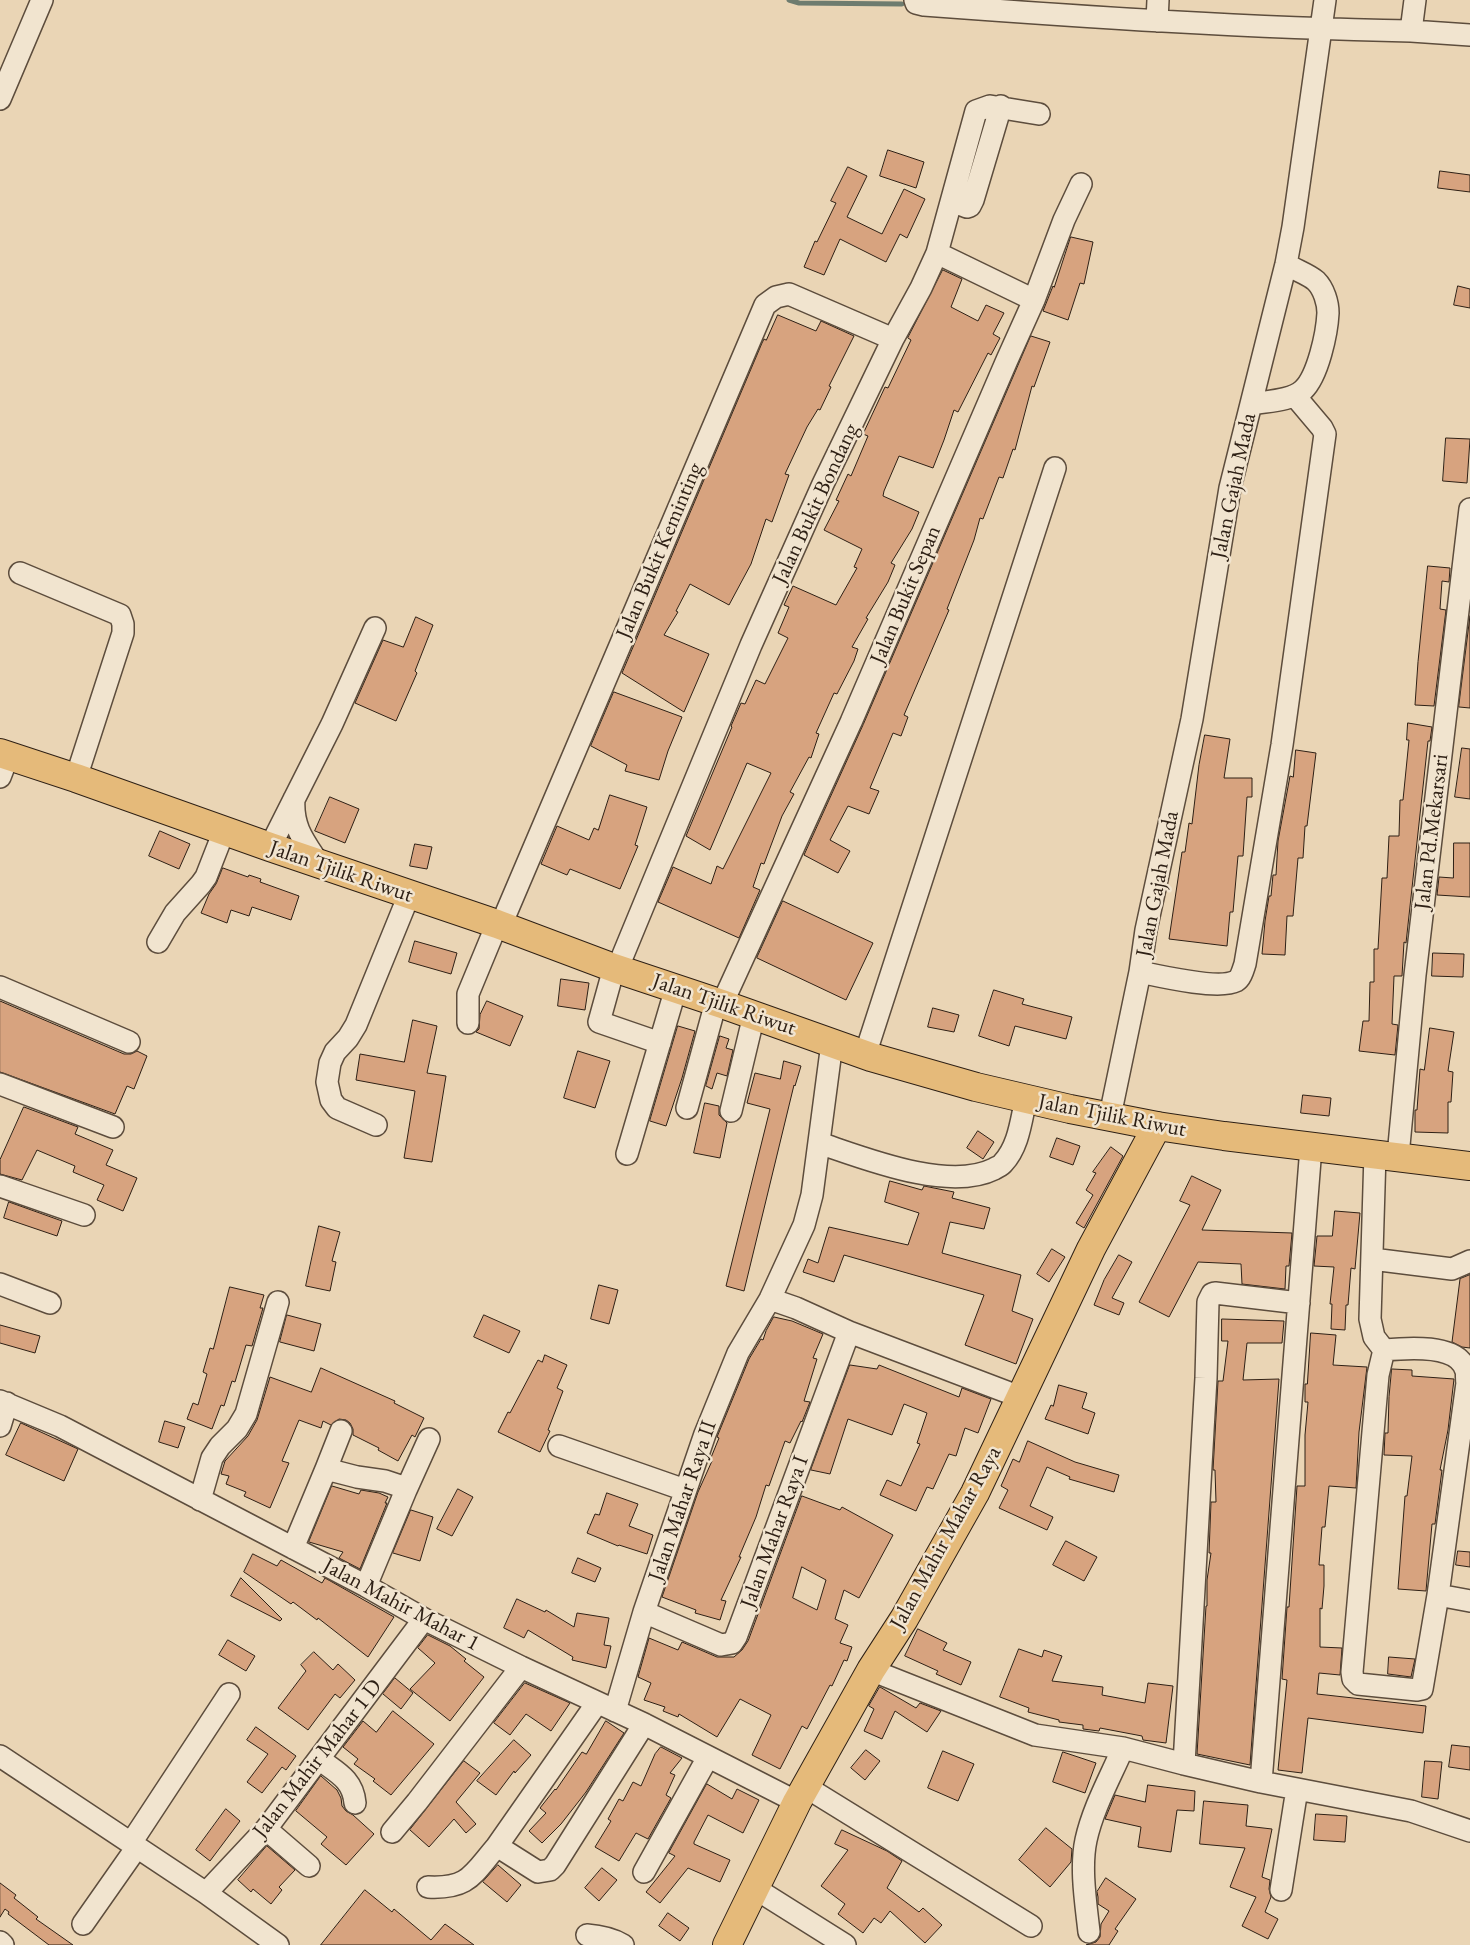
<!DOCTYPE html>
<html>
<head>
<meta charset="utf-8">
<style>
	body { margin:0 }
	canvas { display:block; background:#ead5b5 }
</style>
</head>
<body>
<canvas width="1470" height="1945"></canvas>
<script>
const g = document.querySelector('canvas').getContext('2d');
g.lineJoin = 'round';
function trace(path, color, width, dash) {
  g.strokeStyle = color;
  g.lineWidth = width;
  g.lineCap = dash ? 'butt' : 'round';
  g.setLineDash(dash || []);
  g.stroke(path);
}
function fill(path, color) {
  g.fillStyle = color;
  g.fill(path, 'evenodd');
}
function write(font, color, halo, rows, align = 'center') {
  g.font = font + ' "EB Garamond",serif';
  g.lineWidth = 5;
  g.setLineDash([]);
  g.textBaseline = 'middle';
  g.strokeStyle = halo;
  g.fillStyle = color;
  for (const [text, x, y, turn = 0] of rows) {
    g.save();
    g.translate(x, y);
    g.rotate((+turn || 0) * Math.PI / 180);
    g.textAlign = isNaN(turn) ? turn : align;
    if (halo) g.strokeText(text, 0, 0);
    g.fillText(text, 0, 0);
    g.restore();
  }
}
const stream = new Path2D(`
	M789,0L799,3L902,4`);
const building = new Path2D(`
	M888,150L924,162L916,188L880,176Z
	M848,167L867,176L847,217L882,234L904,189L925,199L907,238L900,234L886,262L840,239L824,275L804,267L815,241L817,242L836,203L831,201Z
	M1440,171L1470,175V192L1438,188Z
	M1071,237L1093,242L1084,284L1080,283L1068,320L1043,311L1053,286L1054,287Z
	M943,270L962,279L951,307L978,321L986,305L1004,313L993,334L1000,338L991,355L988,353L958,412L954,410L944,440L933,468L899,456L884,491L883,496L919,512L912,529L891,563L895,565L888,582L866,618L868,619L852,647L858,649L854,661L837,694L834,693L816,733L819,734L811,758L809,757L790,792L794,794L782,816L764,864L761,863L753,887L760,890L739,938L658,902L673,867L711,884L717,866L723,869L771,773L747,763L710,850L686,836L732,727L731,726L741,703L745,704L756,680L765,684L788,638L778,633L789,607L784,605L793,586L836,605L857,568L854,567L862,549L824,530L839,501L836,500L848,474L851,476L868,436L863,434L885,387L888,388L911,340L908,338Z
	M1458,286L1470,289V308L1454,305Z
	M778,315L816,331L821,321L854,336L829,386L831,387L820,410L818,409L807,427L785,474L789,475L772,522L766,519L751,564L729,605L690,584L676,611L678,612L664,635L709,654L684,712L622,673L762,343L764,339L766,340Z
	M1031,336L1050,342L1034,387L1032,386L1015,450L1013,449L1003,478L999,477L983,519L980,518L974,540L947,609L949,610L904,715L908,717L901,736L893,733L870,788L879,791L869,814L848,806L830,840L850,851L838,873L804,855L863,725Z
	M1446,438L1470,439L1467,483L1443,481Z
	M1428,566L1450,568L1449,582L1442,581L1440,609L1446,610L1434,706L1415,705L1418,662Z
	M1470,616V708L1459,707Z
	M416,617L433,625L415,671L417,673L396,721L355,703L383,640L403,647Z
	M614,692L682,717L668,751L659,780L625,771L627,765L591,746Z
	M1408,723L1432,727L1430,741H1428L1406,943L1404,942L1402,976H1394L1392,1024L1398,1025L1395,1055L1359,1051L1363,1021H1369L1370,982H1374V949H1378L1382,878H1387L1389,836H1399L1400,800H1403L1409,740H1407Z
	M1205,735L1230,739L1224,778H1252V797H1247L1243,856H1238L1233,912H1230L1227,946L1169,939L1182,852H1185L1189,823L1192,824L1199,765Z
	M1462,748L1470,749V799L1455,797Z
	M1296,750L1316,753L1307,826H1305L1303,858H1298L1293,916H1287L1285,955L1262,954L1265,921L1269,896H1271L1273,875H1276L1278,841L1290,776L1293,777Z
	M610,795L647,807L635,845L638,846L620,889L570,869L567,875L541,864L557,826L589,840L594,828L598,830Z
	M330,797L359,809L345,843L315,831Z
	M160,831L190,844L179,869L149,856Z
	M1454,843H1470V897L1437,895L1439,877L1453,878Z
	M415,844L432,847L427,869L410,866Z
	M223,868L248,877L249,875L261,879L260,882L299,896L291,920L252,907L249,916L231,910L227,923L201,913L209,894L216,884Z
	M783,901L873,943L846,1000L757,958Z
	M415,941L457,953L451,974L409,962Z
	M1433,953L1464,954L1463,977L1432,976Z
	M561,979L589,983L585,1010L558,1006Z
	M994,990L1024,999L1022,1004L1072,1017L1066,1039L1015,1026L1009,1046L979,1036Z
	M0,1001L124,1054H131L137,1051L147,1056L134,1089L127,1086L115,1114L0,1072Z
	M487,1001L523,1016L510,1046L476,1032L479,1029L480,1015Z
	M933,1008L959,1015L954,1032L928,1027Z
	M413,1020L437,1026L427,1073L446,1076L432,1162L404,1158L415,1091L356,1080L360,1054L404,1062Z
	M678,1026L695,1031L682,1078L666,1126L650,1121Z
	M1430,1028L1454,1032L1448,1071L1453,1072L1451,1102H1448V1133L1415,1132V1110H1417L1420,1069L1424,1070Z
	M720,1036L729,1039L726,1048L733,1050L727,1076L717,1073L712,1089L706,1086Z
	M578,1051L610,1061L595,1108L564,1098Z
	M784,1061L801,1066L795,1086L794,1085L744,1291L726,1286L770,1109L747,1103L755,1073L780,1079Z
	M1303,1095L1331,1098L1329,1116L1301,1113Z
	M705,1103L719,1106V1115L727,1123L720,1158L694,1153Z
	M24,1107L78,1127L75,1134L113,1150L106,1165L137,1178L123,1211L97,1200L104,1185L73,1172L75,1166L37,1150L22,1180L0,1174V1160Z
	M978,1131L994,1142L983,1159L967,1148Z
	M1057,1138L1080,1146L1073,1165L1050,1157Z
	M1111,1147L1123,1156L1084,1228L1076,1223L1093,1195L1086,1190L1096,1173L1093,1172Z
	M1192,1176L1221,1190L1202,1230L1292,1233L1289,1266H1286L1285,1289L1242,1284L1241,1264L1198,1262L1169,1317L1139,1302L1190,1205L1180,1201Z
	M890,1181L922,1190L924,1186L954,1192L952,1198L990,1208L984,1229L950,1222L942,1253L1021,1275L1012,1311L1033,1319L1016,1364L965,1345L984,1295L844,1255L834,1282L803,1272L808,1259L818,1263L829,1227L908,1245L919,1213L885,1202Z
	M9,1202L62,1221L57,1236L4,1218Z
	M1335,1211L1360,1213L1355,1269L1351,1268L1348,1305H1346L1345,1330L1331,1329L1332,1304H1330L1334,1267L1314,1266L1317,1236H1332Z
	M319,1226L340,1232L332,1261L336,1262L330,1291L306,1286Z
	M1052,1249L1065,1257L1049,1282L1037,1274Z
	M1119,1255L1132,1262L1112,1298L1124,1303L1119,1315L1094,1305L1104,1280Z
	M1470,1275V1348L1462,1347L1452,1342L1460,1279Z
	M599,1285L618,1290L609,1324L591,1319Z
	M230,1287L264,1295L260,1308H263L252,1346L246,1345L235,1382L232,1381L224,1406L221,1405L212,1429L187,1419L193,1403L198,1405L207,1374L203,1372L210,1348L213,1349Z
	M287,1315L321,1324L314,1351L280,1342Z
	M484,1315L520,1331L509,1353L474,1337Z
	M774,1317L792,1321L823,1334L813,1358L817,1359L804,1401L810,1402L802,1422L801,1421L790,1443L785,1441L769,1486L766,1485L756,1517L739,1557H741L721,1600L726,1601L720,1620L695,1613L696,1610L662,1597L698,1492L712,1461L710,1460L719,1438L717,1437L749,1359L761,1339L763,1340L766,1331Z
	M1222,1319L1284,1321L1282,1343H1247L1243,1380L1279,1379L1250,1765L1197,1754L1206,1606H1207V1580L1211,1553H1209L1211,1502H1216L1215,1470H1213L1218,1381H1223L1228,1341H1222Z
	M0,1325L40,1336L35,1353L0,1343Z
	M1311,1333L1336,1335L1333,1365L1367,1367L1359,1432L1356,1488L1329,1486L1325,1527H1322L1319,1565H1324V1586L1322,1609L1320,1608V1647L1342,1648L1340,1675L1319,1673L1317,1694L1426,1706L1423,1733L1308,1718L1302,1773L1278,1770L1287,1680L1282,1679L1287,1607H1289L1297,1486H1305V1435L1308,1402H1305V1384H1307Z
	M545,1355L567,1365L557,1388L563,1391L548,1430L550,1431L540,1452L498,1432L508,1412L510,1413L538,1360L542,1362Z
	M850,1365L877,1369L879,1365L959,1397L962,1388L991,1399L978,1433L965,1428L956,1456L949,1454L933,1489L927,1487L916,1511L880,1495L887,1480L901,1486L920,1444L917,1443L927,1413L904,1404L892,1435L848,1419L830,1474L811,1470Z
	M321,1368L395,1401L394,1403L424,1418L415,1437L412,1435L398,1461L378,1450L379,1448L353,1435V1429L350,1423L346,1420L339,1419L331,1425L323,1421L321,1428L299,1420L282,1461L289,1463L270,1508L244,1496L246,1492L226,1484L229,1476L221,1474L225,1461L248,1436L257,1420L270,1377L311,1392Z
	M1392,1369L1412,1370V1376L1454,1379L1448,1430L1440,1470H1442L1435,1524H1432L1426,1591L1398,1589L1405,1496H1407L1412,1456L1384,1455L1385,1433H1388L1389,1397Z
	M1059,1385L1087,1393L1082,1408L1095,1413L1088,1434L1045,1419L1051,1405L1053,1406Z
	M165,1421L185,1427L178,1448L159,1442Z
	M21,1423L78,1449L64,1481L6,1455Z
	M1028,1441L1075,1462L1119,1475L1114,1492L1069,1479L1070,1477L1047,1467L1030,1506L1053,1517L1047,1530L999,1508L1008,1490L1001,1486L1013,1459L1019,1462Z
	M332,1486L359,1494L361,1490L379,1493L388,1497L385,1503H387L360,1569L339,1558L343,1552L309,1542Z
	M458,1489L473,1497L452,1536L437,1529Z
	M607,1493L638,1504L629,1526L653,1535L647,1554L619,1545L618,1546L587,1533L595,1514L599,1515Z
	M802,1496L840,1510L842,1507L893,1535L859,1598L844,1590L835,1619L848,1625L840,1643L852,1647L847,1661L844,1660L832,1686L830,1685L807,1729L802,1726L780,1769L752,1755L771,1715L740,1699L717,1737L679,1714L678,1717L663,1711L665,1707L644,1700L651,1683L638,1677L649,1638L678,1650L682,1642L717,1657H734L742,1650L748,1641ZM802,1567L826,1580L817,1610L793,1598Z
	M411,1510L433,1517L420,1561L393,1553Z
	M1066,1541L1097,1557L1084,1581L1053,1565Z
	M1458,1551L1470,1552V1567L1456,1565Z
	M253,1554L277,1566L281,1560L322,1583L325,1578L394,1617L368,1657L318,1618L317,1620L293,1602L291,1604L244,1572Z
	M578,1558L601,1568L595,1582L572,1573Z
	M241,1578L282,1619L280,1621L231,1596Z
	M517,1599L545,1612L546,1610L574,1627L577,1613L609,1618L604,1645L611,1646L606,1668L572,1660L573,1657L528,1630L524,1638L504,1628Z
	M918,1629L947,1643L943,1650L971,1662L961,1685L936,1674L938,1671L905,1656Z
	M428,1635L450,1646L466,1659L464,1661L484,1677L450,1721L410,1689L435,1663L418,1648Z
	M228,1640L255,1656L246,1671L219,1655Z
	M1019,1649L1042,1657L1044,1650L1062,1656L1052,1681L1103,1687L1102,1695L1145,1703L1148,1683L1173,1686L1166,1743L1143,1740L1142,1736L1100,1728L1099,1731L1083,1729V1725L1059,1722V1720L1028,1712L1029,1708L1000,1697Z
	M314,1652L333,1670L338,1664L355,1680L340,1698L335,1694L308,1730L278,1708L306,1671L301,1665Z
	M1389,1657L1415,1659L1411,1677L1388,1674Z
	M395,1678L413,1693L401,1709L383,1694Z
	M525,1683L570,1703L551,1731L526,1714L510,1735L494,1723Z
	M880,1687L916,1708L920,1703L941,1711L927,1732L895,1711L882,1739L864,1731L874,1709L869,1706Z
	M393,1711L434,1744L391,1795L373,1781L375,1779L354,1764L358,1759L343,1747L363,1721L376,1732Z
	M606,1721L624,1733L586,1792L561,1824L542,1843L529,1831L546,1813L540,1808L555,1789L556,1790L582,1752L586,1754Z
	M256,1727L296,1756L286,1770L282,1767L262,1793L247,1782L268,1754L247,1740Z
	M514,1740L531,1755L515,1773L514,1771L496,1795L477,1781Z
	M1452,1745L1470,1747V1770L1449,1767Z
	M661,1747L682,1758L670,1773L675,1775L666,1795L671,1798L648,1839L636,1833L619,1861L595,1847L611,1821L608,1819L619,1799L623,1801L633,1782L641,1786L655,1754Z
	M866,1750L880,1761L865,1780L851,1768Z
	M943,1751L974,1764L958,1801L928,1788Z
	M1063,1752L1096,1763L1085,1793L1053,1782Z
	M464,1761L480,1773L456,1802L476,1824L466,1833L454,1819L429,1847L410,1830Z
	M1425,1761L1442,1762L1438,1799L1422,1797Z
	M321,1776L337,1790L341,1798L342,1806L346,1811L353,1815L374,1834L346,1865L321,1844L327,1837L296,1811Z
	M707,1784L732,1799L737,1789L759,1800L743,1833L708,1815L694,1842V1844L730,1860L720,1882L688,1868L660,1903L646,1892L675,1856L669,1853Z
	M1148,1785L1195,1791L1194,1811L1177,1810L1171,1852L1138,1847L1141,1827L1105,1819L1115,1795L1145,1802Z
	M1204,1801L1248,1805L1246,1826L1272,1829L1262,1877L1270,1880L1269,1889L1271,1897L1265,1912L1278,1919L1268,1939L1242,1926L1256,1897L1230,1887L1245,1848L1200,1844Z
	M226,1809L240,1821L210,1861L196,1850Z
	M1316,1814L1347,1816L1345,1842L1314,1840Z
	M1046,1828L1072,1849L1071,1862L1050,1887L1019,1860Z
	M842,1830L887,1851L902,1861L887,1888L919,1912L923,1908L942,1925L925,1943L890,1911L881,1923L874,1918L863,1933L838,1914L845,1904L821,1886L848,1850L835,1844Z
	M267,1846L295,1870L279,1887L282,1890L271,1904L253,1889L251,1892L238,1880Z
	M498,1865L521,1885L507,1902L483,1882Z
	M602,1868L617,1880L599,1901L585,1888Z
	M1106,1878L1136,1899L1115,1929L1118,1931L1109,1945H1086L1096,1942L1100,1937L1101,1924L1109,1911L1098,1904V1897L1097,1892Z
	M0,1883L16,1895L14,1898L38,1917L36,1919L73,1945H49L8,1914L9,1912L5,1909L0,1917Z
	M365,1890L392,1912L394,1909L431,1940L445,1924L474,1945H321Z
	M668,1913L689,1928L680,1941L659,1926Z`);
const minor = new Path2D(`
	M915,0L916,3L924,5C1086,17 1249,28 1411,31
	M1415,0L1411,31L1470,35
	M1157,21L1158,0
	M0,99L42,0
	M952,201L967,207L970,206L973,200L1001,106
	M937,253L1034,300
	M1295,396L1322,428L1325,434L1282,745L1245,964C1243,970 1241,978 1236,981C1219,990 1159,976 1140,972L1146,930L1192,719L1230,488L1286,264L1293,227L1325,0
	M1252,404C1267,401 1291,401 1303,390C1318,376 1327,333 1328,313C1328,303 1324,289 1316,281C1308,274 1295,270 1286,264
	M20,573L120,615L123,624V633L76,778
	M0,777L8,756
	M294,799C292,827 304,841 319,864
	M270,847L332,724L375,628
	M501,925L765,305L776,297L789,294L893,339
	M158,942L175,913L201,884L206,877L224,831
	M623,955L751,645L823,484L893,339L921,288L937,253L976,111L990,106L1039,114
	M614,968L599,1022L660,1043
	M0,987L129,1042
	M722,1004L851,722L1007,360L1034,300L1064,220L1081,184
	M468,1023V994L497,924
	M865,1055L1055,468
	M0,1084L113,1127
	M687,1108L716,1002
	M731,1111L754,1015
	M1110,1116L1140,972
	M376,1125L337,1108L331,1100L327,1082L330,1063L335,1052L348,1038L356,1025L409,895
	M819,1143C864,1158 948,1192 994,1169C997,1167 1001,1166 1003,1163C1019,1146 1021,1120 1026,1099
	M627,1154L676,988
	M1375,1154L1370,1319L1374,1337L1384,1350C1405,1348 1459,1343 1466,1371C1467,1374 1466,1379 1467,1383L1438,1595L1470,1601
	M1398,1156L1415,975L1470,509
	M0,1186L84,1215
	M1372,1259L1452,1269L1470,1261
	M0,1284L50,1303
	M770,1299L796,1308L849,1332L1020,1397
	M1384,1350L1378,1375L1352,1672L1353,1679L1358,1684L1417,1690L1422,1689L1438,1595
	M0,1401L60,1426L366,1586L424,1619L521,1667L644,1724L797,1802
	M0,1426L7,1403
	M559,1446L685,1490
	M326,1469L341,1431
	M406,1490L429,1439
	M200,1500L212,1458L220,1446L237,1429L246,1414L278,1302
	M293,1548L326,1469L357,1477L385,1481L397,1485L406,1490L366,1586
	M644,1612L721,1645L732,1643L736,1637L849,1332
	M871,1670L1035,1735L1123,1748L1184,1764L1261,1782L1411,1811L1470,1831
	M597,1703L497,1846L538,1872L550,1870L555,1865L644,1724
	M615,1711L644,1612L705,1434L738,1353L770,1299L804,1225L812,1195L832,1043
	M0,1756L206,1893L278,1945
	M319,1759C336,1772 353,1779 355,1803
	M1184,1764L1206,1378L1208,1302L1212,1294L1215,1293L1299,1303
	M1261,1782L1311,1147
	M806,1787L1031,1926
	M266,1829L309,1866
	M392,1832L417,1802L521,1667
	M131,1843L229,1694
	M644,1872L708,1757
	M428,1887C469,1889 472,1875 497,1846
	M756,1889L845,1945
	M1281,1890L1297,1789
	M206,1893L266,1829L424,1619
	M83,1924L137,1847
	M1089,1932C1086,1904 1080,1868 1086,1840C1093,1808 1110,1778 1123,1748
	M587,1935C600,1936 611,1938 623,1945
	M0,1942L3,1945`);
const major = new Path2D(`
	M727,1945L797,1802L871,1670L904,1619L975,1493L1091,1249L1157,1126`);
const highway = new Path2D(`
	M0,753L76,778L270,847L497,924L614,968L722,1004L871,1057L976,1087L1070,1109L1157,1126L1224,1136L1470,1166`);
const streetNames = [
	["Jalan Gajah Mada",1234,486,-78],
	["Jalan Bukit Bondang",816,504,-65],
	["Jalan Bukit Keminting",660,551,-67],
	["Jalan Bukit Sepan",906,595,-67],
	["Jalan Pd.Mekarsari",1432,832,-83],
	["Jalan Tjilik Riwut",341,872,19],
	["Jalan Gajah Mada",1158,884,-79],
	["Jalan Tjilik Riwut",724,1005,19],
	["Jalan Tjilik Riwut",1112,1116,11],
	["Jalan Mahar Raya II",683,1501,-71],
	["Jalan Mahar Raya I",775,1532,-70],
	["Jalan Mahir Mahar Raya",946,1538,-61],
	["Jalan Mahir Mahar 1",401,1605,28],
	["Jalan Mahir Mahar 1 D",318,1759,-52]
];
trace(stream, '#6e7c6f', 5);
fill(building, '#d7a37f');
trace(building, '#2e2015', 1);
trace(minor, '#5d4d3d', 24);
trace(major, '#2e2015', 30);
trace(highway, '#2e2015', 30);
trace(minor, '#f1e4cf', 21);
trace(major, '#e5ba7a', 28);
trace(highway, '#e5ba7a', 28);
write('22px', '#2e2015', '#f1e4cf', streetNames);
</script>
</body>
</html>
